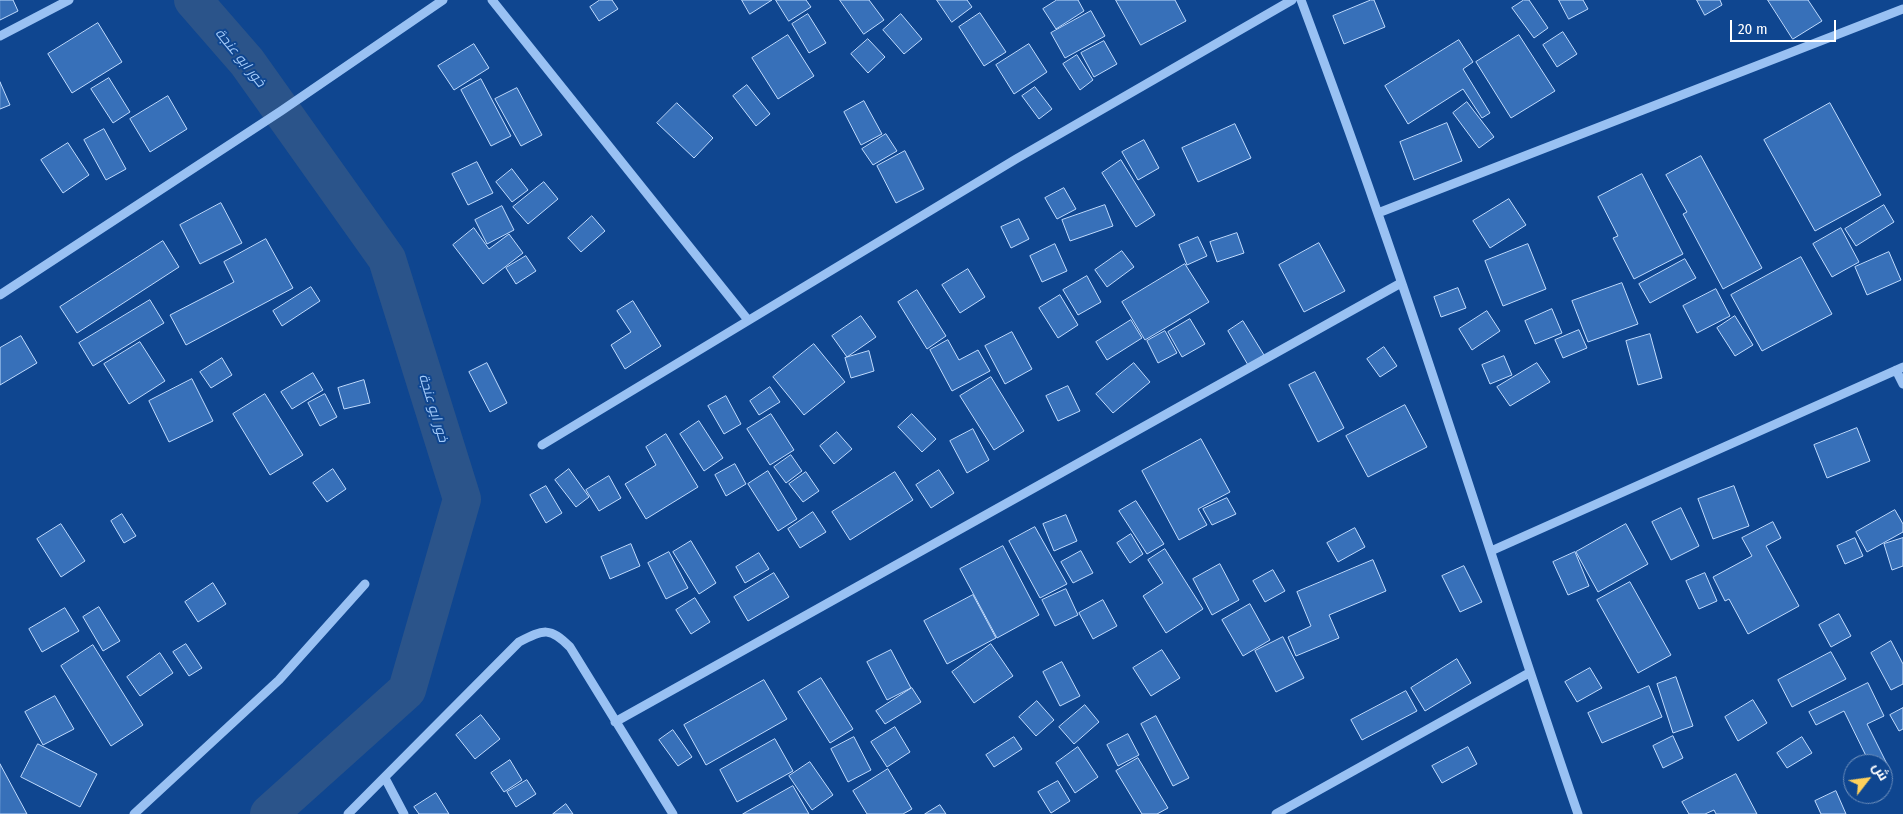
<!DOCTYPE html>
<html>
<head>
<meta charset="utf-8">
<style>
	body { margin:0 }
	#map { position:relative; width:1903px; height:814px; overflow:hidden; background:#0f4690; font-family:"Fira Sans Condensed",Cairo,sans-serif }
	canvas { display:block }
	.north { position:absolute; left:1843px; top:754px; width:50px; height:50px; box-sizing:border-box; background:#0f4690; border:1px solid #6f90bc; border-radius:50%; rotate:60deg; font-size:14px; font-weight:700; line-height:20px; text-align:center; color:#fff }
	.north::after { content:''; display:block; margin:auto; width:18px; height:22px; background:#ffd15b; clip-path:polygon(50% 0,100% 100%,50% 72%,0 100%) }
	.scale { position:absolute; left:1730px; top:20px; width:106px; height:22px; box-sizing:border-box; border:2px solid #fff; border-top:0; padding-left:6px; font-size:15px; line-height:18px; white-space:nowrap; color:#fff; -webkit-text-stroke:4px #0f4690; paint-order:stroke }
</style>
</head>
<body>
<div id="map">
<canvas width="1903" height="814"></canvas>
<div class="north">ش</div>
<div class="scale">20 m</div>
</div>
<script>
const g = document.querySelector('canvas').getContext('2d');
g.lineJoin = 'round';
function trace(path, color, width, dash) {
  g.strokeStyle = color;
  g.lineWidth = width;
  g.lineCap = dash ? 'butt' : 'round';
  g.setLineDash(dash || []);
  g.stroke(path);
}
function fill(path, color) {
  g.fillStyle = color;
  g.fill(path, 'evenodd');
}
function write(font, color, halo, rows, align = 'center') {
  g.font = font + ' "Fira Sans Condensed",Cairo,sans-serif';
  g.lineWidth = 4;
  g.setLineDash([]);
  g.textBaseline = 'middle';
  g.strokeStyle = halo;
  g.fillStyle = color;
  for (const [text, x, y, turn = 0] of rows) {
    g.save();
    g.translate(x, y);
    g.rotate((+turn || 0) * Math.PI / 180);
    g.textAlign = isNaN(turn) ? turn : align;
    if (halo) g.strokeText(text, 0, 0);
    g.fillText(text, 0, 0);
    g.restore();
  }
}
const canal = new Path2D(`
	M193,0L247,62L387,259L462,499L407,690L269,814`);
const building = new Path2D(`
	M0,0H13L18,11L0,20Z
	M600,0H612L618,9L599,21L590,7Z
	M742,0H772L750,14Z
	M776,0H806L811,7L789,21Z
	M840,0H869L884,20L864,34Z
	M937,0H967L972,7L952,22Z
	M1057,0H1078L1084,11L1056,29L1043,9Z
	M1116,0H1175L1186,21L1141,45Z
	M1371,0H1374L1385,27L1344,44L1333,16Z
	M1524,0H1529L1548,28L1534,38L1512,8Z
	M1559,0H1583L1588,9L1569,19Z
	M1697,0H1720L1722,5L1705,15Z
	M1768,0H1808L1822,21L1793,39Z
	M1091,11L1105,36L1065,58L1051,33Z
	M980,13L1006,52L984,66L959,27Z
	M808,14L826,43L809,53L792,24Z
	M901,14L922,39L904,54L883,30Z
	M98,23L122,62L72,93L48,54Z
	M1563,32L1577,54L1557,67L1543,45Z
	M788,35L814,76L778,99L752,58Z
	M1519,35L1555,91L1511,118L1476,62Z
	M868,39L885,57L868,73L851,54Z
	M1459,40L1473,62L1463,69L1490,113L1482,118L1463,89L1408,124L1385,86Z
	M1104,41L1117,64L1094,77L1081,53Z
	M474,44L489,68L454,90L438,66Z
	M1029,44L1047,72L1014,94L996,65Z
	M1077,55L1093,80L1080,90L1063,64Z
	M109,78L130,112L113,123L91,89Z
	M481,79L511,136L491,146L461,90Z
	M0,82L10,105L0,109Z
	M747,85L770,114L756,126L733,96Z
	M1035,87L1052,109L1039,119L1022,96Z
	M517,88L542,135L521,146L495,99Z
	M168,96L187,129L150,152L130,119Z
	M864,101L882,134L861,145L844,112Z
	M1467,102L1494,137L1479,148L1453,113Z
	M677,103L713,138L694,158L657,123Z
	M1830,103L1881,195L1815,231L1764,140Z
	M1447,123L1462,161L1414,180L1400,142Z
	M1235,124L1251,158L1198,182L1182,148Z
	M104,129L126,169L106,180L84,140Z
	M886,134L897,151L873,165L862,149Z
	M1144,140L1159,168L1138,180L1122,152Z
	M68,143L89,175L63,193L41,160Z
	M905,151L924,189L896,203L877,166Z
	M1701,156L1762,268L1723,289L1683,214L1687,212L1666,175Z
	M1121,160L1155,215L1136,227L1102,173Z
	M477,162L493,193L468,205L452,174Z
	M512,169L528,190L512,202L496,182Z
	M1642,174L1683,254L1634,279L1613,238L1618,236L1598,197Z
	M544,182L558,199L528,224L513,207Z
	M1064,188L1076,209L1057,219L1045,198Z
	M1509,199L1526,225L1490,248L1473,221Z
	M221,203L242,243L200,264L180,225Z
	M1105,205L1113,226L1070,241L1062,220Z
	M1884,205L1894,222L1856,246L1845,229Z
	M502,206L514,230L487,244L475,220Z
	M592,216L605,231L581,252L568,238Z
	M1019,219L1029,239L1011,248L1001,227Z
	M474,228L489,249L509,234L523,253L483,284L453,245Z
	M1841,228L1859,262L1832,277L1813,244Z
	M1237,233L1244,253L1217,262L1210,242Z
	M1198,237L1207,256L1187,265L1179,245Z
	M266,239L293,288L186,345L170,315L234,282L224,262Z
	M163,241L179,267L77,333L60,307Z
	M1319,243L1345,291L1304,312L1279,265Z
	M1055,244L1067,271L1042,282L1030,256Z
	M1528,244L1546,289L1503,306L1485,261Z
	M1122,251L1134,267L1107,287L1095,270Z
	M1889,252L1901,280L1867,295L1855,267Z
	M526,256L536,271L516,284L506,268Z
	M1801,257L1832,314L1762,351L1731,295Z
	M1685,259L1696,278L1650,303L1639,284Z
	M1185,264L1209,302L1145,340L1122,302Z
	M968,269L985,297L960,313L942,285Z
	M1087,276L1101,302L1078,315L1063,290Z
	M1622,283L1638,324L1588,342L1572,301Z
	M311,287L320,301L282,326L273,311Z
	M1458,288L1466,308L1441,317L1434,297Z
	M1716,289L1730,316L1697,333L1683,306Z
	M917,290L946,336L927,349L898,302Z
	M1060,295L1078,325L1058,338L1039,308Z
	M150,300L164,323L93,366L79,343Z
	M633,301L661,346L625,369L611,345L631,332L617,311Z
	M1552,309L1562,333L1535,344L1525,321Z
	M1487,311L1500,331L1472,350L1459,329Z
	M861,316L876,337L847,357L832,336Z
	M1735,316L1753,345L1735,356L1717,328Z
	M1190,319L1205,344L1182,357L1168,332Z
	M1131,320L1142,338L1107,360L1096,342Z
	M1243,321L1264,355L1248,365L1228,331Z
	M1579,330L1587,348L1563,358L1555,340Z
	M1165,331L1177,353L1158,363L1147,341Z
	M1012,332L1032,369L1005,384L985,346Z
	M1650,334L1662,378L1638,385L1626,341Z
	M21,336L37,363L0,385V348Z
	M948,340L959,360L978,350L990,371L952,391L930,350Z
	M140,342L165,381L129,404L104,364Z
	M814,344L845,382L804,415L773,377Z
	M1384,347L1397,366L1380,377L1367,359Z
	M869,351L874,371L851,378L845,358Z
	M1504,356L1512,375L1490,384L1482,365Z
	M222,358L232,375L211,388L200,372Z
	M487,363L507,403L490,412L469,372Z
	M1134,363L1150,382L1113,413L1096,394Z
	M1537,363L1550,382L1510,406L1497,387Z
	M1315,372L1344,428L1318,442L1289,385Z
	M313,373L323,390L292,409L281,392Z
	M991,377L1024,431L994,450L960,396Z
	M192,379L213,421L169,442L149,401Z
	M364,380L370,403L344,409L338,388Z
	M1068,386L1080,411L1058,421L1046,396Z
	M770,387L780,402L759,415L750,401Z
	M265,394L303,455L270,475L233,414Z
	M325,394L337,417L320,426L308,403Z
	M726,396L741,424L724,434L708,406Z
	M1405,405L1427,447L1368,477L1346,436Z
	M771,414L794,450L770,465L747,429Z
	M912,414L936,439L922,452L898,427Z
	M699,421L723,458L704,471L680,434Z
	M1857,428L1870,461L1827,478L1814,445Z
	M973,429L989,460L967,473L950,441Z
	M837,432L852,449L834,464L820,446Z
	M666,434L698,487L646,519L625,484L656,465L646,447Z
	M1201,439L1230,492L1198,509L1207,525L1179,540L1142,471Z
	M791,455L802,471L786,483L774,467Z
	M735,464L746,484L726,496L715,475Z
	M333,469L346,489L327,502L313,483Z
	M569,469L589,497L576,507L555,480Z
	M939,470L954,493L931,508L916,485Z
	M768,471L797,519L778,531L748,484Z
	M806,472L819,491L803,502L789,484Z
	M895,472L913,500L850,540L832,512Z
	M609,476L621,498L599,511L586,490Z
	M546,486L562,513L546,523L530,495Z
	M1734,486L1749,526L1713,539L1698,499Z
	M1227,498L1236,514L1212,525L1203,509Z
	M1136,501L1164,544L1147,554L1119,511Z
	M1681,508L1699,546L1671,560L1652,522Z
	M1895,510L1903,524V532L1867,552L1856,532Z
	M813,512L826,532L800,548L788,529Z
	M122,514L136,536L124,543L111,521Z
	M1066,515L1077,541L1054,551L1043,524Z
	M1773,522L1781,538L1766,546L1799,606L1748,634L1729,599L1725,601L1713,577L1752,556L1742,538Z
	M61,524L85,561L61,577L37,539Z
	M1626,524L1648,564L1598,592L1576,552Z
	M1035,527L1067,584L1040,598L1009,541Z
	M1355,528L1365,547L1338,562L1327,543Z
	M1131,534L1143,554L1130,563L1117,543Z
	M1855,538L1863,556L1845,564L1837,546Z
	M1903,538V566L1892,570L1884,544Z
	M691,541L716,583L699,594L673,552Z
	M631,544L640,566L610,579L601,557Z
	M1003,546L1039,615L997,638L960,569Z
	M1165,549L1203,609L1166,633L1143,596L1163,583L1148,560Z
	M1081,551L1093,573L1073,583L1061,562Z
	M669,552L688,588L666,599L648,563Z
	M1575,552L1589,586L1568,595L1553,562Z
	M759,553L769,569L745,583L736,567Z
	M1373,560L1386,591L1329,615L1339,638L1296,656L1288,637L1311,626L1297,592Z
	M1220,564L1239,600L1212,615L1193,579Z
	M1464,566L1482,602L1460,612L1442,576Z
	M1273,570L1285,591L1265,602L1253,581Z
	M774,573L789,597L748,621L734,597Z
	M1705,573L1717,601L1699,609L1686,581Z
	M1630,582L1671,655L1638,673L1597,600Z
	M213,583L226,604L198,622L185,602Z
	M1066,589L1078,615L1055,626L1042,600Z
	M973,595L996,638L947,664L924,621Z
	M695,598L710,622L691,634L676,610Z
	M1103,600L1117,626L1093,639L1079,613Z
	M1250,604L1270,640L1243,656L1222,620Z
	M99,607L120,641L103,651L83,617Z
	M65,608L79,631L42,652L29,629Z
	M1839,614L1851,636L1831,647L1819,625Z
	M1283,637L1304,678L1276,692L1255,651Z
	M1891,641L1903,664V684L1891,690L1871,653Z
	M186,644L202,668L189,676L173,652Z
	M991,644L1013,676L974,703L952,672Z
	M93,645L143,725L111,746L61,666Z
	M891,650L911,688L887,700L867,662Z
	M1162,650L1180,678L1151,696L1133,668Z
	M1831,652L1846,679L1792,707L1778,680Z
	M160,653L173,673L140,696L127,677Z
	M1457,659L1471,683L1425,711L1411,688Z
	M1062,662L1080,696L1060,706L1043,672Z
	M1590,668L1602,688L1577,702L1565,682Z
	M1676,677L1693,726L1673,733L1657,684Z
	M821,678L853,729L830,743L798,692Z
	M764,680L787,719L706,765L684,725Z
	M1868,683L1884,716L1867,724L1890,770L1883,773V764H1870L1844,711L1816,725L1809,712Z
	M1649,686L1662,717L1602,743L1588,713Z
	M912,688L921,702L885,724L876,711Z
	M1406,691L1417,711L1362,740L1351,720Z
	M55,696L74,729L43,745L25,712Z
	M1753,700L1767,723L1738,741L1725,717Z
	M1037,701L1054,720L1036,736L1019,717Z
	M1085,705L1099,722L1074,744L1059,727Z
	M1903,708V729L1899,731L1890,715Z
	M481,715L500,739L475,759L456,735Z
	M1156,716L1189,778L1173,786L1141,724Z
	M895,727L910,752L887,767L871,742Z
	M673,730L692,757L678,766L659,740Z
	M1128,734L1139,755L1118,766L1107,745Z
	M1673,736L1683,758L1663,768L1653,746Z
	M854,737L871,770L848,782L831,749Z
	M1014,737L1022,749L994,767L986,755Z
	M1802,737L1812,753L1787,768L1777,753Z
	M775,739L793,771L737,802L720,770Z
	M38,744L97,774L80,807L21,777Z
	M1078,747L1098,777L1075,793L1056,763Z
	M1468,747L1477,764L1442,783L1432,766Z
	M1138,758L1168,808L1157,814H1142L1116,771Z
	M510,760L522,780L504,792L491,773Z
	M810,762L833,795L812,810L789,776Z
	M0,764L27,814H0Z
	M888,769L912,809L903,814H867L853,791Z
	M1736,774L1757,814H1716L1714,810L1705,814H1689L1682,802Z
	M527,780L536,794L516,807L507,792Z
	M1058,781L1070,801L1051,813L1038,792Z
	M793,786L809,814H743Z
	M1836,791L1846,814H1821L1815,801Z
	M436,793L449,814H419L414,807Z
	M566,804L573,814H553Z
	M940,805L946,814H925Z`);
const minor = new Path2D(`
	M492,0L748,320
	M1301,0C1327,70 1353,141 1377,211C1447,411 1509,614 1578,814
	M0,36L69,0
	M1378,213L1903,9
	M0,295L281,111L443,0
	M1896,370L1903,384
	M542,445L1016,159L1292,0
	M1491,551L1903,367
	M615,722L1401,283
	M385,778L404,814
	M134,814L279,680L365,584
	M348,814L519,642C544,629 550,627 570,647L673,814
	M1276,814L1529,673`);
const waterNames = [
	["خور ابو عنجة",240,58,51],
	["خور ابو عنجة",433,408,73]
];
trace(canal, '#2b548a', 38);
fill(building, '#3770b9');
trace(building, '#c0dbfe', 1);
trace(minor, '#99c1f3', 9);
write('italic 14px', '#a4cbfa', '#0f4690', waterNames);
</script>
</body>
</html>
